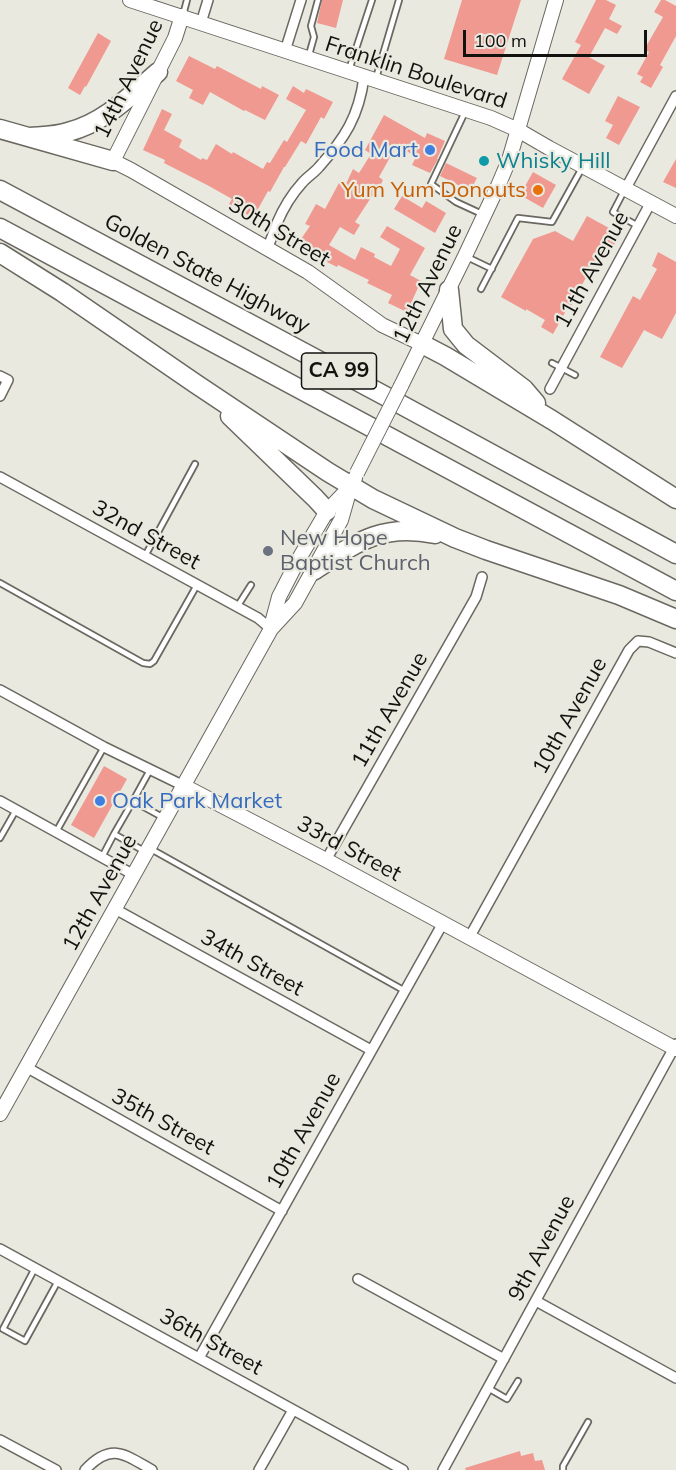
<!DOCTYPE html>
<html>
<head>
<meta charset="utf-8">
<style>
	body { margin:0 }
	#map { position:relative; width:676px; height:1470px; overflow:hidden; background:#eae9df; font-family:Mulish,sans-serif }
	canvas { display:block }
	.scale { position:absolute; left:463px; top:30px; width:184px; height:27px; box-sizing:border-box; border:3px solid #12120f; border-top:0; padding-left:8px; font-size:18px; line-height:21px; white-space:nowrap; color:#12120f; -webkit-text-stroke:4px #eae9df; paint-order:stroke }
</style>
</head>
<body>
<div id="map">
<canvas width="676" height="1470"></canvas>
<div class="scale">100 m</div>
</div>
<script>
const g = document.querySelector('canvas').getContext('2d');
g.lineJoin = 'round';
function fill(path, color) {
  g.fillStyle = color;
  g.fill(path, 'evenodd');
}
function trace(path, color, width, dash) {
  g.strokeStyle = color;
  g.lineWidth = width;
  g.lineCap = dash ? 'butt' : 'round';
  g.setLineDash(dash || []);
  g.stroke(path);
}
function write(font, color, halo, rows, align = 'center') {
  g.font = font + ' Mulish,sans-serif';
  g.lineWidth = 4.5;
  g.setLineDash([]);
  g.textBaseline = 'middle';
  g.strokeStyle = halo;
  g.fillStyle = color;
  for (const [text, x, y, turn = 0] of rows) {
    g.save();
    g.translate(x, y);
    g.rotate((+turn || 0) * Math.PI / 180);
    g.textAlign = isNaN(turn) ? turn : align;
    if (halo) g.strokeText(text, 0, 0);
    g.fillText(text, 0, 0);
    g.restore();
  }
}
const building = new Path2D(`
	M322,0H343L336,28L317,23Z
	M462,0H521L497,75L444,59Z
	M596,0H606L616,5L609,19L622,26L617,34L605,28L589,57L605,66L589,94L562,79L581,45L575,42Z
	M661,0H665L676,6V36L660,65L663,67L651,88L640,82L643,77L637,74L649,52L644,50L663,17L654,12Z
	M98,33L111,41L86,87L85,86L80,95L68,88Z
	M189,56L215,69L217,66L261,89L262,86L279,95L265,120L245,110L244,111L210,92L203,105L189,98L193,90L176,81Z
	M293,86L304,93L306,89L333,102L324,119L321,117L306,144L301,141L285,167H284L270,192L268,191L253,218L229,204L232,199L209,186L164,163L165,160L143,150L162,109L172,114L164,130L182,140L179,147L201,160L202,158L207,160L216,144L232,154L233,152L263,169L267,162L270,163L284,140L287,142L306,110L286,99Z
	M618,96L640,107L619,145L606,138L613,125L605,121Z
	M384,115L425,138L427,133L445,141L437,159H438L430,173L412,165L416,157L397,145L379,177L383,180L374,197L372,196L355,222L360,225L354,235L340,227L329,245L355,260L361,247L375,254L374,257L391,266L400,249L380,237L387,226L425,248L410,275L421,281L407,312L388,303L392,295L367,283L369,280L338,265L337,267L327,262L328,261L303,247L307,242L301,239L310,226L305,224L316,204L325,209L340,181L346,184L353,169L359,173L371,154L365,150Z
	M676,159V188L663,182Z
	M446,163L477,178L470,191L440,176Z
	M533,172L556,185L543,208L520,195Z
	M402,196L422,208L426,201L446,213L435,233L394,209Z
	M587,216L620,234L607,258L598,254L569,310L567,309L553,334L541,327L545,320L526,309V311L501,297L533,239L555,231L573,241Z
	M658,252L676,262V313L662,339L644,330L622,368L600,357L633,296L640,300L657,269L652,266Z
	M104,766L127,779L94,838L71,825Z
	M520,1451L521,1456L533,1453L535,1461L542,1460L545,1470H466L465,1468Z`);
const lane = new Path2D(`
	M183,15L187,0
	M309,55L314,37L311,26L318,0
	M349,70L372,0
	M376,78L399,0
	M465,112L431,184L456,202L482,214
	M624,191L613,212L638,226
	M467,257L492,269
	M481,289L518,218L552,222L582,168
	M552,363L575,375
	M145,556L195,464
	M0,583L143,663L150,664L154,661L197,585
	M237,607L251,585
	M133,801L150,770
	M56,832L104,747
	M0,838L16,810
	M151,849L405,991
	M144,851L114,834L133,801L164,818
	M102,857L114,834
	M35,1268L3,1329L25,1341L58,1281
	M488,1388L507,1399L518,1381
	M563,1470V1466L588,1422`);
const street = new Path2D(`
	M201,23L208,0
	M285,51L301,0
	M626,188L676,96
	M267,249C271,240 274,232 277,223C283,209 292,194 302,183C307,177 314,173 319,167C345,138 359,116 364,77
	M0,376L8,380L0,396
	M550,389L651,202
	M0,477L258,618L271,629
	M0,690L104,747L184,786
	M0,801L134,875
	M326,860L476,597L482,577
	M115,909L371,1050
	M469,938L629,650L638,641L649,642L676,653
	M26,1067L282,1211
	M0,1249L403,1470
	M358,1279L504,1359
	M536,1301L676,1378
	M199,1358L443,923
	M0,1440L56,1470
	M85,1470C111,1442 124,1454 152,1470
	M259,1470L293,1410
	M443,1470L676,1044`);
const secondary = new Path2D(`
	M130,0L491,118L518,130L549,148L676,216
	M182,16L175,38L113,161L131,170L308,272L382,325L422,344
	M401,386L465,256L498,186L509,160L556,0
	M271,627L279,597L297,562L327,511L349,488
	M184,786L326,860L676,1049
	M0,1114L271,629L295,603L341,520L351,485L355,478`);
const highway = new Path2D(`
	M0,129L113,161
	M30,137C42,136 56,136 68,132C104,123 130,96 158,72
	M0,190L387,397L676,554
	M0,228L676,591
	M0,253L62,292L196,384L328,472L373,499L455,538L486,550L619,595L676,619
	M449,290L453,329L466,345L524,389L536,403
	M422,344L445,356L552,420L676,499
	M230,416L315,498L327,511
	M313,571C356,543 380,523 435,534`);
const secondaryBridge = new Path2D(`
	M357,473L401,386`);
const markers = [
	[430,150,6,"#3f7fe0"],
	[484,161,6,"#0f9aa8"],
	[538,190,6,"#e8710a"],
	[268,551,6,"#6b7280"],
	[100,801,6,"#3f7fe0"]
];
const shields = [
	[339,371,75]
];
const shieldNames = [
	["CA 99",339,371]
];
const streetNames = [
	["Franklin Boulevard",416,73,18],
	["14th Avenue",129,79,-64],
	["30th Street",279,232,31],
	["11th Avenue",592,270,-61],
	["Golden State Highway",207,274,28],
	["12th Avenue",428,284,-64],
	["32nd Street",146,535,29],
	["11th Avenue",390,710,-60],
	["10th Avenue",570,716,-61],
	["33rd Street",349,849,28],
	["12th Avenue",100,893,-61],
	["34th Street",252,963,29],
	["35th Street",163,1122,29],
	["10th Avenue",304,1131,-61],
	["9th Avenue",542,1248,-62],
	["36th Street",211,1342,29]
];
const shopNames = [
	["Food Mart",418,150],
	["Oak Park Market",112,801,"left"]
];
const cultureNames = [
	["Whisky Hill",496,161]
];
const foodNames = [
	["Yum Yum Donouts",526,190]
];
const worshipNames = [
	["New Hope",280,538],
	["Baptist Church",280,563]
];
fill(building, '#ef9991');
trace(lane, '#6a6860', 8);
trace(street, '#6a6860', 12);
trace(secondary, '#6a6860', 16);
trace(highway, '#6a6860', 21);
trace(lane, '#fff', 4.5);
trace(street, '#fff', 9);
trace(secondary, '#fff', 14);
trace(highway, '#fff', 18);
trace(secondaryBridge, '#6a6860', 16, []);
trace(secondaryBridge, '#fff', 14);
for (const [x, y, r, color] of markers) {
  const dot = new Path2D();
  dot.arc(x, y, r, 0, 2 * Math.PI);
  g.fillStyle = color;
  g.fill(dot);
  trace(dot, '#eae9df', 2);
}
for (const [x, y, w] of shields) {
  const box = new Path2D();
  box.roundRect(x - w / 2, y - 18, w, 36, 4.5);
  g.fillStyle = '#eae9df';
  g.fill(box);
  trace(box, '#12120f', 1.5);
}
write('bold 21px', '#12120f', null, shieldNames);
write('22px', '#12120f', '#eae9df', streetNames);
write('22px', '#366cbe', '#eae9df', shopNames, 'right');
write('22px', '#0d838f', '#eae9df', cultureNames, 'left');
write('22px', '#c56008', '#eae9df', foodNames, 'right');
write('22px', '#5b616d', '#eae9df', worshipNames, 'left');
</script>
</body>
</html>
